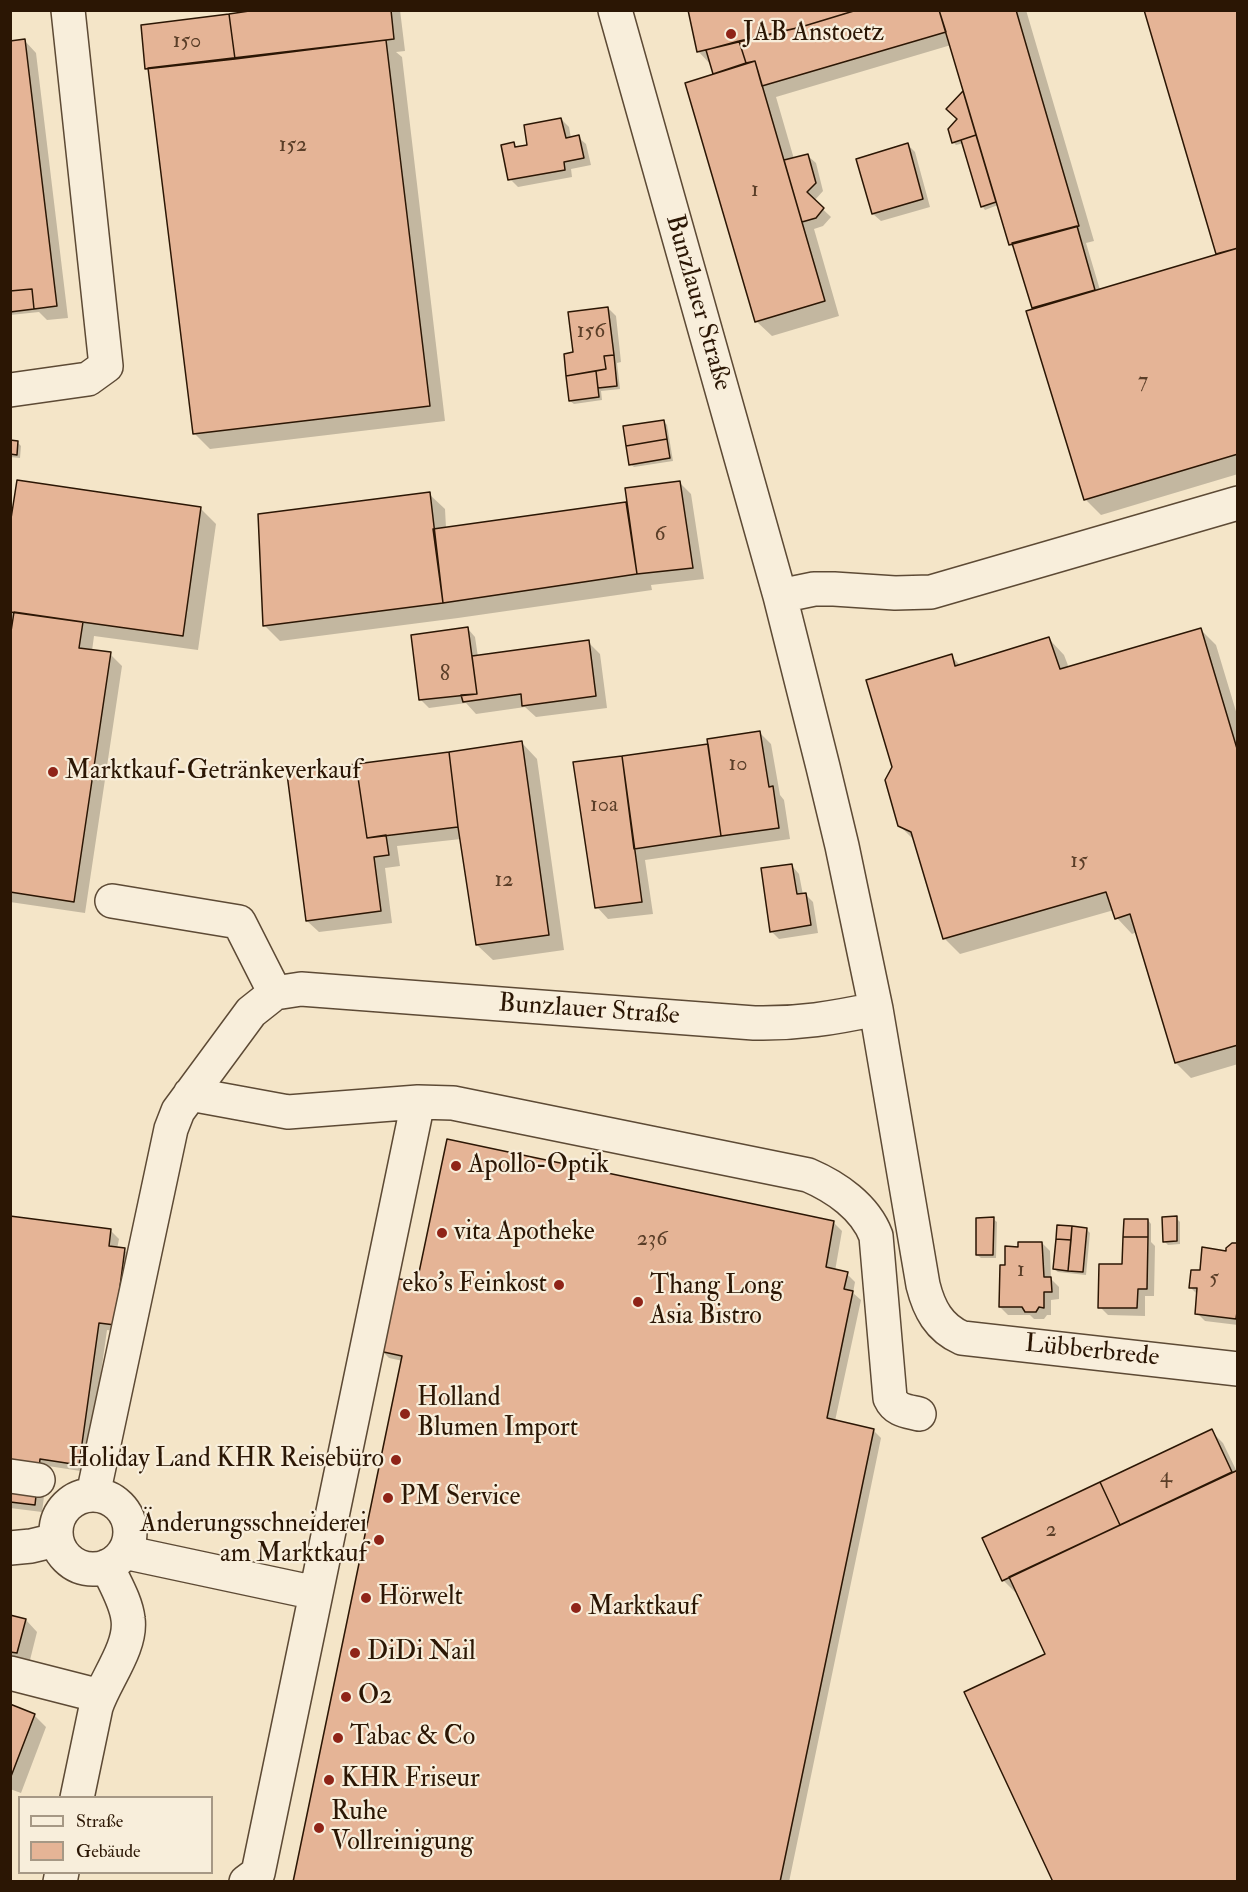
<!DOCTYPE html>
<html>
<head>
<meta charset="utf-8">
<style>
	body { margin:0 }
	#map { position:relative; width:1248px; height:1892px; overflow:hidden; background:#f4e5c8; font-family:"IM FELL Double Pica",serif }
	canvas { display:block }
	.frame { position:absolute; inset:0; border:12px solid #2b1604; pointer-events:none }
	.legend { position:absolute; left:18px; top:1796px; width:195px; height:78px; box-sizing:border-box; background:#f8eedb; border:2px solid #a69885; margin:0; padding:8px 10px; list-style:none; font-size:18px; color:#2b1604 }
	.legend li { display:flex; align-items:center; gap:12px; height:30px }
	.legend b { width:30px; border:2px solid #a69885 }
</style>
</head>
<body>
<div id="map">
<canvas width="1248" height="1892"></canvas>
<div class="frame"></div>
<ul class="legend">
<li><b style="height:8px;background:#f8eedb"></b>Straße</li>
<li><b style="height:16px;background:#e5b496"></b>Gebäude</li>
</ul>
</div>
<script>
const g = document.querySelector('canvas').getContext('2d');
g.lineJoin = 'round';
function fill(path, color) {
  g.fillStyle = color;
  g.fill(path, 'evenodd');
}
function trace(path, color, width, dash) {
  g.strokeStyle = color;
  g.lineWidth = width;
  g.lineCap = dash ? 'butt' : 'round';
  g.setLineDash(dash || []);
  g.stroke(path);
}
function write(font, color, halo, rows, align = 'center') {
  g.font = font + ' "IM FELL Double Pica",serif';
  g.lineWidth = 4.5;
  g.setLineDash([]);
  g.textBaseline = 'middle';
  g.strokeStyle = halo;
  g.fillStyle = color;
  for (const [text, x, y, turn = 0] of rows) {
    g.save();
    g.translate(x, y);
    g.rotate((+turn || 0) * Math.PI / 180);
    g.textAlign = isNaN(turn) ? turn : align;
    if (halo) g.strokeText(text, 0, 0);
    g.fillText(text, 0, 0);
    g.restore();
  }
}
const shadow = new Path2D(`
	M269,10H400L405,51L396,52L402,57L445,421L210,449L195,434L150,72L146,68Z
	M690,10H1026L1094,241L1086,243L1100,290L1217,255L1145,10H1238V474L1101,515L1085,499L1036,309L1016,250L1010,244L998,205L985,210L982,206L964,143L956,145L953,142L959,119L949,109L964,92L951,45L776,97L794,159L808,156L816,163L823,191L814,201L831,217L823,226L814,229L839,316L772,336L756,321L715,75L712,66L698,51Z
	M25,41L36,53L68,318L47,320L39,312L10,315V42Z
	M561,119L569,127L571,138L578,137L586,144L591,165L571,169L572,177L518,187L510,179L513,144L518,148L528,146Z
	M907,144L915,152L930,207L881,221L873,214Z
	M608,308L616,316L621,362L617,363L620,389L601,391L602,400L574,404L570,401L565,355L574,353Z
	M663,421L667,425L673,461L634,467L630,464Z
	M10,442H17L21,446L20,458L10,457Z
	M679,482L691,494L704,579L651,585L652,590L458,618L280,641L264,625L429,494L445,509L446,528L626,503L629,506Z
	M200,508L216,524L198,650L94,636L92,651L110,654L122,666L85,913L10,902V648L14,624L10,620V535Z
	M468,629L475,637L478,657L588,642L600,654L607,708L536,717L525,707L476,714L466,703L429,708L421,700Z
	M1200,629L1216,645L1238,718V1064L1191,1078L1176,1063L1137,932L1132,934L1117,918L1114,910L960,954L944,938L914,840L899,825L951,656L961,666L1049,639L1064,655L1069,668Z
	M759,732L771,744L780,795L784,800L790,839L645,860L653,914L608,919L597,907L575,764L710,745Z
	M522,743L537,759L564,950L493,960L477,945L461,839L397,846L400,866L385,868L392,923L319,932L307,921L288,775Z
	M792,866L799,874L803,895L805,894L813,902L818,933L779,939L771,931Z
	M10,1218L111,1231L119,1239L117,1249L124,1250L132,1258L123,1332L107,1330L87,1472L48,1466L42,1512L10,1508Z
	M1176,1218L1180,1222V1244L1168,1245L1164,1241Z
	M993,1219L997,1222L996,1258H981L977,1255Z
	M1148,1220L1151,1224V1242L1155,1246L1154,1296H1145V1316L1108,1315L1100,1307Z
	M834,1223L842,1231L835,1271L847,1274L855,1282L853,1293L861,1300L835,1421L873,1430L881,1438L789,1882H295L403,1361L389,1358L381,1350L418,1284Z
	M1086,1229L1090,1233L1086,1275L1058,1272L1054,1269Z
	M1042,1243L1050,1251L1051,1279L1059,1287V1299L1051,1300V1315H1047L1044,1319H1034L1030,1315H1008L1000,1307L1006,1266L1020,1248Z
	M1238,1245V1325L1205,1321L1197,1313L1198,1295L1190,1287L1201,1272Z
	M1211,1431L1223,1443L1237,1472L1047,1655L1017,1590L1015,1592L1003,1580Z
	M10,1616L26,1620L37,1632L29,1664L10,1659Z
	M10,1706L34,1715L46,1727L21,1793L10,1789Z`);
const building = new Path2D(`
	M256,10H391L394,39L235,59L229,14Z
	M688,10H857L801,27L697,52Z
	M857,10H939L946,32L762,86L755,61L746,63L739,41L801,27Z
	M939,10H1016L1079,226L1009,245Z
	M1144,10H1238V248L1216,254Z
	M229,14L235,59L145,69L141,25Z
	M25,39L57,306L34,309L32,289L10,291V41Z
	M386,40L430,406L193,434L148,68Z
	M739,41L746,63L713,74L706,50Z
	M755,61L825,301L755,322L685,83Z
	M963,91L976,135L952,143L948,129L957,119L946,109Z
	M561,118L566,138L579,135L584,158L564,162L565,170L508,180L501,145L514,142L515,147L527,145L524,125Z
	M976,135L996,202L981,207L961,140Z
	M908,143L923,199L872,214L856,159Z
	M808,154L816,183L807,192L824,208L816,218L802,222L784,160Z
	M1077,226L1095,290L1032,308L1012,243Z
	M1238,248V454L1084,500L1026,311Z
	M32,289L34,309L10,312V291Z
	M608,307L614,355L604,356L606,369L566,376L564,354L573,352L568,312Z
	M614,355L617,386L598,388L596,371L606,369L604,356Z
	M596,371L599,397L569,401L566,376Z
	M664,420L667,439L626,446L623,426Z
	M667,439L670,458L629,465L626,446Z
	M10,440L18,441L17,455L10,454Z
	M17,480L201,507L183,636L10,612V525Z
	M680,481L693,568L637,574L625,488Z
	M430,492L443,603L263,626L258,514Z
	M626,502L637,574L443,603L433,529Z
	M14,612L83,622L79,648L111,652L74,902L10,892V638Z
	M468,627L477,694L419,700L411,635Z
	M1201,628L1238,752V1045L1175,1063L1130,914L1115,919L1106,892L943,939L911,832L898,826L885,780L892,767L866,680L952,654L955,666L1049,637L1060,669Z
	M589,640L596,696L522,706L521,694L463,702L461,695L477,694L472,656Z
	M760,731L769,787L773,786L779,828L721,836L707,739Z
	M522,741L549,935L476,945L458,827L449,752Z
	M708,744L721,836L634,849L622,756Z
	M449,752L458,827L367,838L356,764Z
	M622,756L642,902L595,908L573,762Z
	M356,764L367,838L386,835L389,855L374,857L381,911L306,921L287,774Z
	M792,864L797,894L806,893L811,925L770,932L761,868Z
	M447,1139L834,1221L826,1267L848,1272L844,1289L853,1291L827,1418L874,1429L780,1882H293L402,1356L379,1351L394,1278L417,1282Z
	M10,1216L111,1229L109,1246L125,1248L115,1325L99,1323L79,1465L40,1459L35,1505L10,1502Z
	M1177,1216V1241L1163,1242L1162,1217Z
	M994,1217L993,1255H976V1218Z
	M1124,1219H1148V1237H1123Z
	M1057,1225L1072,1226L1071,1240L1056,1239Z
	M1072,1226L1087,1228L1083,1272L1068,1271Z
	M1123,1237H1148L1147,1289H1138L1137,1308H1098L1099,1264H1122Z
	M1056,1239L1071,1240L1068,1271L1053,1269Z
	M1018,1242H1042L1044,1277H1051L1052,1292H1044V1308L1039,1307L1036,1312H1025L1022,1307H999L1000,1265H1005V1246L1018,1247Z
	M1232,1243H1238V1305L1236,1319L1195,1314L1197,1288H1189L1191,1270H1200L1202,1247L1226,1251V1248Z
	M1212,1429L1232,1472L1120,1525L1100,1482Z
	M1238,1470V1882H1053L964,1692L1045,1654L1009,1577Z
	M1100,1482L1120,1525L1002,1581L982,1538Z
	M10,1615L26,1619L17,1653L10,1652Z
	M10,1704L35,1714L10,1779Z`);
const minor = new Path2D(`
	M615,10L780,596L823,767L842,846L876,1009L923,1285C929,1309 939,1328 962,1338L1238,1369
	M10,390L88,379L106,366L68,10
	M780,596L814,589H834L895,593L931,592L1238,503
	M112,901L239,922L275,993
	M190,1094L288,1112L418,1102L453,1103L808,1175C836,1187 865,1207 876,1236L890,1398C896,1411 907,1411 919,1414
	M10,1476L38,1480
	M93,1495L171,1129L178,1111L251,1012L275,993L301,989L754,1023C798,1024 834,1018 876,1009
	M56 1532a37 37 0 1 1 74 0a37 37 0 1 1-74 0Z
	M10,1548L31,1546L56,1540
	M124,1552L316,1593
	M10,1673L100,1696
	M77,1798L96,1707C105,1680 132,1647 128,1619C126,1601 114,1582 107,1566
	M60,1882L62,1872
	M246,1882L258,1873L418,1102`);
const markers = [
	[731,34,6,"#8f2418"],
	[53,772,6,"#8f2418"],
	[456,1166,6,"#8f2418"],
	[442,1233,6,"#8f2418"],
	[559,1285,6,"#8f2418"],
	[638,1302,6,"#8f2418"],
	[405,1414,6,"#8f2418"],
	[396,1460,6,"#8f2418"],
	[388,1498,6,"#8f2418"],
	[379,1540,6,"#8f2418"],
	[366,1598,6,"#8f2418"],
	[576,1608,6,"#8f2418"],
	[355,1653,6,"#8f2418"],
	[346,1697,6,"#8f2418"],
	[338,1738,6,"#8f2418"],
	[329,1780,6,"#8f2418"],
	[319,1828,6,"#8f2418"]
];
const numberNames = [
	["150",187,42],
	["152",293,146],
	["1",755,191],
	["156",591,332],
	["7",1143,382],
	["6",660,535],
	["8",445,675],
	["10",738,765],
	["10a",604,806],
	["15",1079,862],
	["12",504,881],
	["236",652,1240],
	["1",1021,1271],
	["5",1214,1279],
	["4",1166,1477],
	["2",1051,1531]
];
const poiNames = [
	["JAB Anstoetz",743,34],
	["Marktkauf-Getränkeverkauf",65,772],
	["Apollo-Optik",468,1166],
	["vita Apotheke",454,1233],
	["eko's Feinkost",547,1285,"right"],
	["Thang Long",650,1287],
	["Asia Bistro",650,1317],
	["Holland",417,1399],
	["Blumen Import",417,1429],
	["Holiday Land KHR Reisebüro",384,1460,"right"],
	["PM Service",400,1498],
	["Änderungsschneiderei",367,1525,"right"],
	["am Marktkauf",367,1555,"right"],
	["Hörwelt",378,1598],
	["Marktkauf",588,1608],
	["DiDi Nail",367,1653],
	["O2",358,1697],
	["Tabac & Co",350,1738],
	["KHR Friseur",341,1780],
	["Ruhe",331,1813],
	["Vollreinigung",331,1843]
];
const streetNames = [
	["Bunzlauer Straße",697,303,74],
	["Bunzlauer Straße",589,1011,4],
	["Lübberbrede",1092,1352,6]
];
fill(shadow, '#0003');
fill(building, '#e5b496');
trace(building, '#2b1604', 1.5);
trace(minor, '#5d4a35', 36);
trace(minor, '#f8eedb', 33);
for (const [x, y, r, color] of markers) {
  const dot = new Path2D();
  dot.arc(x, y, r, 0, 2 * Math.PI);
  g.fillStyle = color;
  g.fill(dot);
  trace(dot, '#f8eedb', 2);
}
write('22px', '#5a3e28', null, numberNames);
write('26px', '#2b1604', '#f8eedb', poiNames, 'left');
write('26px', '#2b1604', '#f8eedb', streetNames);
</script>
</body>
</html>
